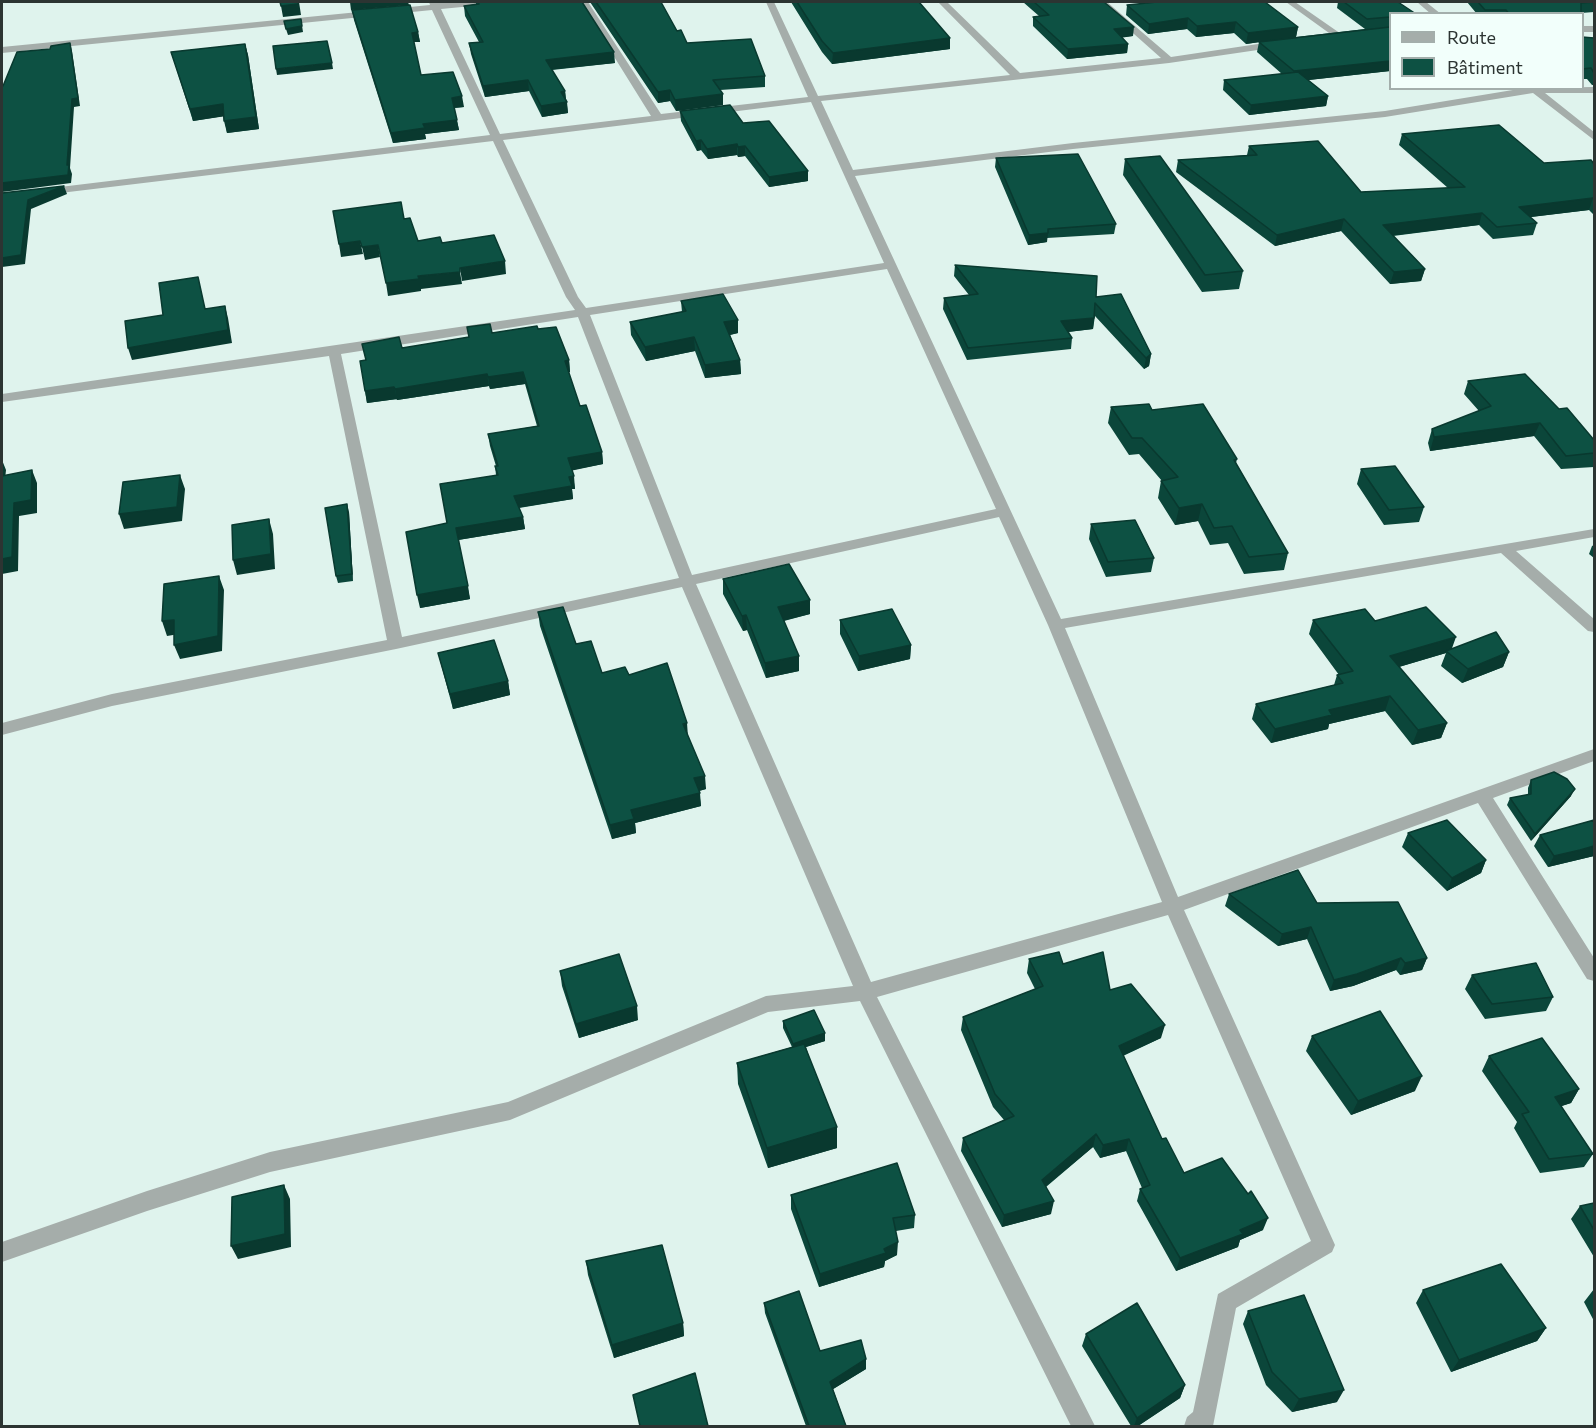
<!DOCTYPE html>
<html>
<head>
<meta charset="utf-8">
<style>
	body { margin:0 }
	#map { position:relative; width:1596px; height:1428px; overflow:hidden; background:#dff3ed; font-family:Commissioner,sans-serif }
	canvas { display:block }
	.frame { position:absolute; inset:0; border:3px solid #2c3432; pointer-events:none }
	.legend { position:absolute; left:1389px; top:12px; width:195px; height:78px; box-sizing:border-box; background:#f2fffb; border:2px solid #a3aeab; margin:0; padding:8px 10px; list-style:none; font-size:18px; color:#2c3432 }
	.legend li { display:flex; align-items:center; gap:12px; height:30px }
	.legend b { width:30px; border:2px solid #a3aeab }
</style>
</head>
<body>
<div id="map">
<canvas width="1596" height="1428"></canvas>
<div class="frame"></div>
<ul class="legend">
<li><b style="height:8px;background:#a5adaa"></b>Route</li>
<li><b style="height:16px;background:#0d5143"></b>Bâtiment</li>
</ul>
</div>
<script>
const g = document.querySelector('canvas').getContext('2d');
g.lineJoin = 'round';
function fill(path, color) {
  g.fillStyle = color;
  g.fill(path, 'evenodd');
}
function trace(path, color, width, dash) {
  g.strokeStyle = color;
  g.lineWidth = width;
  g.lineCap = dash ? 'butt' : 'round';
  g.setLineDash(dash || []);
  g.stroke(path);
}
const minor = new Path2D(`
	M429,2H487L483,5L441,9L500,134L651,116L580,2H588L661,114L808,97L766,2H774L818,96L1010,75L938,2H947L1020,73L1161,58L1098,2H1107L1171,57L1278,41L1283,44L1278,47L1169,63L821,101L853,170L1073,143L1385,111L1525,88L1594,87V93H1545L1594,132V140L1533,93L1385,117L1073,149L855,176L1061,619L1594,529V537L1516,551L1594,619V632L1588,631L1501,553L1065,628L1178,897L1594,749V761L1493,798L1594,958V981L1587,979L1478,803L1184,910L1335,1245L1332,1252L1236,1308L1213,1426H1184L1187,1417L1193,1412L1218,1294L1311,1241L1168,915L877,997L1095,1426H1071L860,1001L768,1012L510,1120L270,1172L147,1211L2,1262V1242L147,1191L270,1152L508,1102L766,996L853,986L682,587L396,649L112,706L2,735V723L112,694L387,640L329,356L2,402V394L575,310L566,297L493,141L2,200V194L490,135L432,10L2,53V47L430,5ZM811,102L884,263L586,308L578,297L503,140ZM887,269L996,509L692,575L590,315ZM578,317L679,578L402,637L341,354ZM999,517L1048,625L1162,902L871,982L696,584Z
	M1286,2H1295L1344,36L1336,38Z
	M1417,2H1426L1441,14H1431Z
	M1582,26H1594V32H1582Z`);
const wall = new Path2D(`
	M476,2H582L615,63L552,70L565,91L568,113L542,117L529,91L485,97L471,54L469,43L479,42L465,16L464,6L476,4Z
	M590,2H661L677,31L687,43L765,76V87L720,90L723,94V105L676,111L670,101L658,103Z
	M791,2H919L950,38V49L832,64L822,52Z
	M1023,2H1104L1133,36L1122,37L1128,44L1127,53L1067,59L1033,26V17L1039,16Z
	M1338,2H1398L1390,14V71L1308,80L1328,96L1326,106L1249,115L1223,90L1224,80L1282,74L1257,52L1259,42L1246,44L1234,33L1196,37L1187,29L1148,34L1126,15L1127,5L1298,27L1296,37L1365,29L1337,8Z
	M1467,2H1594V12L1581,13V14H1477Z
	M352,10L418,32L420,42H414L421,75L464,107L454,108L459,130L425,134L426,139L393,143L354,20Z
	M1582,37L1594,38V85H1592L1587,79H1582Z
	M245,44L248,55L259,129L227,133L224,116L193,121L171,52Z
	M680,111L743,123L808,171V181L769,187L745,156L738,157L737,155L708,159L701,150L697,151L681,121Z
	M1402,134L1544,163L1594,164V215L1589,210L1530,217L1537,223L1533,235L1493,239L1479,225L1393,236L1425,269L1421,281L1390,284L1341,231L1275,246L1176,172L1178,160L1247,155L1249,146L1361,192L1448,188L1399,145Z
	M996,158L1116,224L1114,234L1047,238V242L1028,245L995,167Z
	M1125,159L1243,271L1239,289L1202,292L1123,175Z
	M955,265L1096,297L1151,354L1149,366L1144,369L1095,316L1093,329L1068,332L1072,338L1071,349L967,360L943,309L944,298L969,295L954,276Z
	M681,301L738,320V333L730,335L740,360L741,374L705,378L695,351L646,361L631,335L630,322L682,312Z
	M467,327L492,333L538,329L569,360L570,372H568L580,406L602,452L603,464L572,470L575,489H572L573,499L519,508L523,517L525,529L458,540L470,599L420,608L447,523L496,475L495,466H496L490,446L488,434L537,426L525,384L490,389L489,386L397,400V399L367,403L365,391V360L469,337Z
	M1468,381L1559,409L1594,440V467L1561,469L1534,436L1430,451L1428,443L1432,429L1479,411L1464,394Z
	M1111,407L1152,410L1237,459L1236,463L1288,553L1284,570L1244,574L1228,543L1210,545L1198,521L1175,525L1158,498L1161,481H1162L1139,454L1129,455L1108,423Z
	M1361,469L1424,507L1419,522L1384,525L1357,484Z
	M349,512L353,581L338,583L336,576Z
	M1091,524L1154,558L1151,572L1106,577L1089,539Z
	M1594,545V558L1589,554L1592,546Z
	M723,579L810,614L784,621L799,671L766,678L747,630L743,631L723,594Z
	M538,612L576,644L602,673L629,675L688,736L706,789L699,791L701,806L635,823L636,833L612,839L540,626Z
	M840,620L911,645L910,659L858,671L840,634Z
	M1313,620L1375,621L1452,649L1509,652L1503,667L1462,683L1441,666L1446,653L1399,667L1447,723L1441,738L1412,745L1385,711L1329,724L1328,729L1271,743L1252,719L1256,704L1334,685L1337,675H1339L1309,634Z
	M438,653L508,681L510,695L453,709Z
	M1531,780L1571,796L1531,841L1507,805L1510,798L1528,795V788Z
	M1594,820V856L1548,867L1534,846L1540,835Z
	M1408,833L1486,860L1481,873L1447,891L1402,847Z
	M1229,894L1317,903L1427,958L1422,970L1400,975L1396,970L1353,986L1330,991L1307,939L1278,946L1225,906Z
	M1029,959L1063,964L1110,990L1161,1038L1123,1056L1162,1139L1184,1173L1263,1230L1240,1240L1238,1247L1176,1271L1137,1201L1140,1189L1142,1188L1126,1151L1100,1158L1093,1147L1046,1187L1051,1214L1002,1227L961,1151L963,1138L1004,1120L993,1107L961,1030L963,1017L1035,989L1027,973Z
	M560,971L638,1020L579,1038L562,986Z
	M1472,975L1553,997L1546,1011L1485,1019L1465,989Z
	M783,1021L825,1033V1041L806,1047L837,1148L768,1168L738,1084L737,1063L792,1047L783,1028Z
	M1312,1036L1415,1091L1351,1115L1306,1051Z
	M1489,1056L1579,1089L1571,1103L1561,1106L1593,1154L1584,1167L1540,1173L1514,1128L1517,1122L1482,1071Z
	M791,1195L915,1215L914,1228L896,1231L897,1255L885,1261L884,1267L819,1287L791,1209Z
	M1594,1203V1257L1571,1219L1580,1206Z
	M586,1261L683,1323L684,1336L614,1358L588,1275Z
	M1594,1289V1321L1584,1302Z
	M1423,1290L1546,1328L1537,1341L1451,1372L1416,1303Z
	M764,1303L820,1351L866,1359V1369L833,1389L846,1426H806L765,1313Z
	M1248,1311L1337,1402L1292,1412L1266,1385L1243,1324Z
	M1086,1334L1185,1385L1180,1398L1138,1426H1131L1082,1346Z`);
const shadedWall = new Path2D(`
	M299,2L301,15L283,17L281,6Z
	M350,2H408L409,5L351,10Z
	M1188,18L1187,29L1148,34L1149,24Z
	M301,19L303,32L288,35L286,29Z
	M1236,22L1234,33L1196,37L1197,26Z
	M1134,27L1133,36L1113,39L1114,29Z
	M1298,27L1296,37L1246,44L1248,33Z
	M418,32L420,42H413L412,33Z
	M950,38V49L832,64L833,53Z
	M70,43L72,51L80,106L74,107L70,168L72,174L71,183L2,192V193V183Z
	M245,44L248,55L259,129L227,133L224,121Z
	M1128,44L1127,53L1067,59L1068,49Z
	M614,52L615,63L547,70L546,60Z
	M1390,61V71L1291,82L1294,71Z
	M332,63L333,69L277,75L276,69Z
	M528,80L529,91L485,97L483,86Z
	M670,90V101L658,103V92Z
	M565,91L566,102L561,92Z
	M723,94V105L676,111L675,100Z
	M462,96L464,107L453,108L452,98Z
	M1328,96L1326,106L1249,115L1251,105Z
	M567,102L568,113L542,117L541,106Z
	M223,104L226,116L193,121L190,109Z
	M457,120L459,130L425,134L426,139L393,143L391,133L423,124Z
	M701,140V150L697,151L696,141Z
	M737,144V155L708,159L707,149Z
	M745,146V156L738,157V147Z
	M808,171V181L769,187V177Z
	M64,186L67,194L31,209L25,264L2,267V258L28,200Z
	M1593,198L1589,210L1515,219L1519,207Z
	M1482,213L1479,225L1380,237L1383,225Z
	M1344,219L1341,231L1275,246L1277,235Z
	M1048,233L1047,242L1028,245L1029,235Z
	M360,241L363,254L341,257L339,244Z
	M378,245L380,257L365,260L362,247Z
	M505,261L506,274L462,281L460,268Z
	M1425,269L1421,281L1390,284L1394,272Z
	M460,272L462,284L421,289V291L388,296L386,283L418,276Z
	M225,306L228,318L232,343L132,360L128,348Z
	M1094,318L1093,329L1059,333L1061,321Z
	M738,320V333L725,336L724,322Z
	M694,337L695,351L646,361L645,347Z
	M1151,354L1149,366L1144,369L1146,358Z
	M569,360L570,372L566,373L565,361Z
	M740,360L741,374L705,378V365Z
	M523,372L525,384L490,389L488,377Z
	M487,374L489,386L397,400L395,389Z
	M394,387L397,399L367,403L365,391Z
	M1540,423L1534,436L1430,451L1434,437Z
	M602,452L603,464L570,471L568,458Z
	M2,460L6,470L4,489L2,483Z
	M32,470L37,483V513L19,516L18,571L2,574V559L14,503Z
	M180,475L185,489L182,521L124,529L119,514Z
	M574,476L575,489H572L573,499L516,508L514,496Z
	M347,504L349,512L353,581L352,574Z
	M1202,504L1198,521L1175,525L1179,508Z
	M523,517L525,529L458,540L456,528Z
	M269,519L273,534L275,569L237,575L233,560Z
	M219,576L224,590L222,651L180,659L174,645Z
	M468,586L470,599L420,608L417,595Z
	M810,600V614L778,622V607Z
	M746,615L747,630L743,631L742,616Z
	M174,620L179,634L167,636L162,621Z
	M1456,637L1451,651H1446V653L1385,671L1390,656Z
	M911,645L910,659L858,671L859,656Z
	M1509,652L1503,667L1462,683L1468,669Z
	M799,656V671L766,678L765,663Z
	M508,681L510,695L453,709L450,694Z
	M1390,696L1385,711L1329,724L1328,729L1271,743L1275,729L1329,710Z
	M687,723L688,737L683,724Z
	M1447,723L1441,738L1412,745L1418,730Z
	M705,776L706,789L695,792L694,778Z
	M1575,789L1571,796L1531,841L1535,834Z
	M700,793L701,806L635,823L636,833L612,839L610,825L631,810Z
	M1594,846V856L1548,867L1554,856Z
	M1486,860L1481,873L1447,891L1452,878Z
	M1311,927L1307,939L1278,946L1282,934Z
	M1401,958L1396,970L1353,986L1330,991L1334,980Z
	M1427,958L1422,970L1400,975L1405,963Z
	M637,1006L638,1020L579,1038L576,1024Z
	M1165,1025L1161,1038L1115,1059L1119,1046Z
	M825,1033V1041L793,1051V1044Z
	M1422,1076L1415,1091L1351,1115L1358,1101Z
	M1579,1089L1571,1103L1547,1111L1555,1097Z
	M837,1127V1148L768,1168L767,1148Z
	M1096,1134L1093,1147L1039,1192L1042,1180Z
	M1129,1139L1126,1151L1100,1158L1103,1145Z
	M284,1185L290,1199L291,1247L238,1259L231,1246Z
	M1054,1201L1051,1214L1002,1227L1004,1215Z
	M1268,1218L1263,1230L1240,1240L1238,1247L1176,1271L1180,1258L1240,1230Z
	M898,1242L897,1255L885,1261L884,1267L819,1287L820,1274L884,1249Z
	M683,1323L684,1336L614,1358L612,1345Z
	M1546,1328L1537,1341L1451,1372L1459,1360Z
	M866,1359V1369L830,1391V1382Z
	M1185,1385L1180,1398L1138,1426H1134L1137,1418Z
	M1344,1390L1337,1402L1292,1412L1299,1399Z`);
const building = new Path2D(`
	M280,2H298V4L281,6Z
	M478,2H582L614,52L546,60L565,91L561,92L567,102L541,106L528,80L483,86L469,43L483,42L464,6L479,4Z
	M596,2H661L677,31L681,30L687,43L751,39L765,76L713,80L723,94L675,100L670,90L658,92Z
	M797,2H919L950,38L833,53L822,41Z
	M1034,2H1104L1134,27L1114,29L1128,44L1068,49L1033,17L1049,15Z
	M1157,2H1265L1298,27L1248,33L1236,22L1197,26L1188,18L1149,24L1127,5Z
	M1344,2H1398L1416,14H1390V17L1367,19Z
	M1478,2H1594L1581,3V14H1509L1506,10H1485Z
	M410,5L418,32L412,33L421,75L453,72L462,96L452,98L457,120L423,124L425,128L391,133L352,10Z
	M301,19L302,26L286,29L284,21Z
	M1390,27V61L1294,71L1259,42Z
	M1582,37L1594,38V73L1591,68L1582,69Z
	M327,41L332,63L276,69L273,46Z
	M70,43L78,98L72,99L67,165H69L68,175L2,183V86H3L17,52L50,49L51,46Z
	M245,44L256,117L224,121L223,104L190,109L171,52Z
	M1298,72L1328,96L1251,105L1224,80Z
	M730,105L743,123L769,121L808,171L769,177L745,146L738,147L737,144L707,149L701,140L696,141L680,111Z
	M1499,125L1544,163L1591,160L1594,164V199L1593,198L1519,207L1537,223L1497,227L1482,213L1383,225L1425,269L1394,272L1344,219L1277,235L1178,160L1257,155L1249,146L1318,141L1361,192L1465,187L1402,134Z
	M1078,154L1116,224L1048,229V233L1029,235L996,158Z
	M1160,156L1243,271L1205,275L1125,159Z
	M64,186L28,200L21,255L2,258V193Z
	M401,202L404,219L410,218L418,241L440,237L442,243L494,235L505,261L460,268V272L418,276L419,279L386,283L378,245L362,247L360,241L339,244L333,211Z
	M955,265L1097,276L1096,297L1121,294L1151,354L1146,358L1095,303L1094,318L1061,321L1072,338L968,348L944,298L978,294Z
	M198,277L205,309L225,306L228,330L128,348L125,321L163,315L159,283Z
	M723,294L738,320L724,322L740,360L705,365L694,337L645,347L630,322L686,311L681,301Z
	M490,324L492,333L537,326L538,329L556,327L569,360L565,361L580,406L586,405L602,452L568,458L574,476L569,477L572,486L514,496L523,517L456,528L468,586L417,595L406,532L447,523L440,484L498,475L495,466H498L488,434L539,426L523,372L488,377L487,374L395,389L394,387L365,391L360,361L366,360L362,344L399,337L402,348L469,337L467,327Z
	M1525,374L1559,409L1567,408L1594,440V453L1566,456L1540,423L1434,437L1432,429L1491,406L1468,381Z
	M1149,404L1152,410L1203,404L1237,459L1234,460L1288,553L1249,557L1232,526L1214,528L1202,504L1179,508L1161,481L1178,477L1142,438H1132L1111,407Z
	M1395,466L1424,507L1389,510L1361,469Z
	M32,470L31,500L14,503L12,557L2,559V476Z
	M180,475L177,507L119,514L123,482Z
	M347,504L352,574L336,576L325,508Z
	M269,519L271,554L233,560L232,525Z
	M1135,520L1154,558L1108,562L1091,524Z
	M789,564L810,600L778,607L799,656L765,663L746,615L742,616L723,579Z
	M219,576L218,636L174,645V620L162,621L164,584Z
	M563,607L576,644L591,641L602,673L625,667L629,675L667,663L687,723L683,724L705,776L694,778L700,793L631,810L634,819L610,825L538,612Z
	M1426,607L1456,637L1390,656L1447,723L1418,730L1390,696L1329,710L1332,715L1275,729L1256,704L1343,683L1337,675L1353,671L1313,620L1365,609L1375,621Z
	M892,609L911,645L859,656L840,620Z
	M1496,632L1509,652L1468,669L1446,651Z
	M494,640L508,681L450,694L438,653Z
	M1554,772L1567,779L1575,789L1535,834L1510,798L1531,794V780Z
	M1447,820L1486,860L1452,878L1408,833Z
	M1594,820V846L1580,850L1554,856L1540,835Z
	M1298,870L1317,903L1398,902L1427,958L1405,963L1401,958L1357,974L1334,980L1311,927L1282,934L1229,894Z
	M1059,952L1063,964L1103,952L1110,990L1131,984L1165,1025L1119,1046L1162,1139L1166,1138L1184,1173L1222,1158L1248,1194L1251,1191L1268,1218L1240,1230L1243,1234L1180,1258L1140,1189L1150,1185L1129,1139L1103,1145L1096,1134L1042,1180L1054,1201L1004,1215L963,1138L1014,1116L995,1094L963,1017L1043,986L1029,959Z
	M619,954L637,1006L576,1024L560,971Z
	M1536,963L1553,997L1492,1004L1472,975Z
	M814,1010L825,1033L793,1044L783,1021Z
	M1380,1011L1422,1076L1358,1101L1312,1036Z
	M1542,1038L1579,1089L1555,1097L1593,1154L1549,1159L1522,1114L1529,1112L1489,1056Z
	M804,1044L837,1127L767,1148L737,1063Z
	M897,1163L915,1215L893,1218L898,1242L884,1249L886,1253L820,1274L791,1195Z
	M284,1185L285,1234L231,1246L232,1197Z
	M1594,1203V1230L1580,1206Z
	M662,1245L683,1323L612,1345L586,1261Z
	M1501,1264L1546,1328L1459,1360L1423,1290Z
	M799,1291L820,1351L861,1340L866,1359L830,1382L846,1426H809L764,1303Z
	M1304,1295L1344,1390L1299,1399L1272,1372L1248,1311Z
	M1137,1303L1185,1385L1137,1418L1086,1334Z
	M695,1373L708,1426H640L633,1395Z`);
fill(minor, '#a5adaa');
fill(wall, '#0b463a');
fill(shadedWall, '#09392f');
fill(building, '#0d5143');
trace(building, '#09392f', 1.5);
</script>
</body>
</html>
